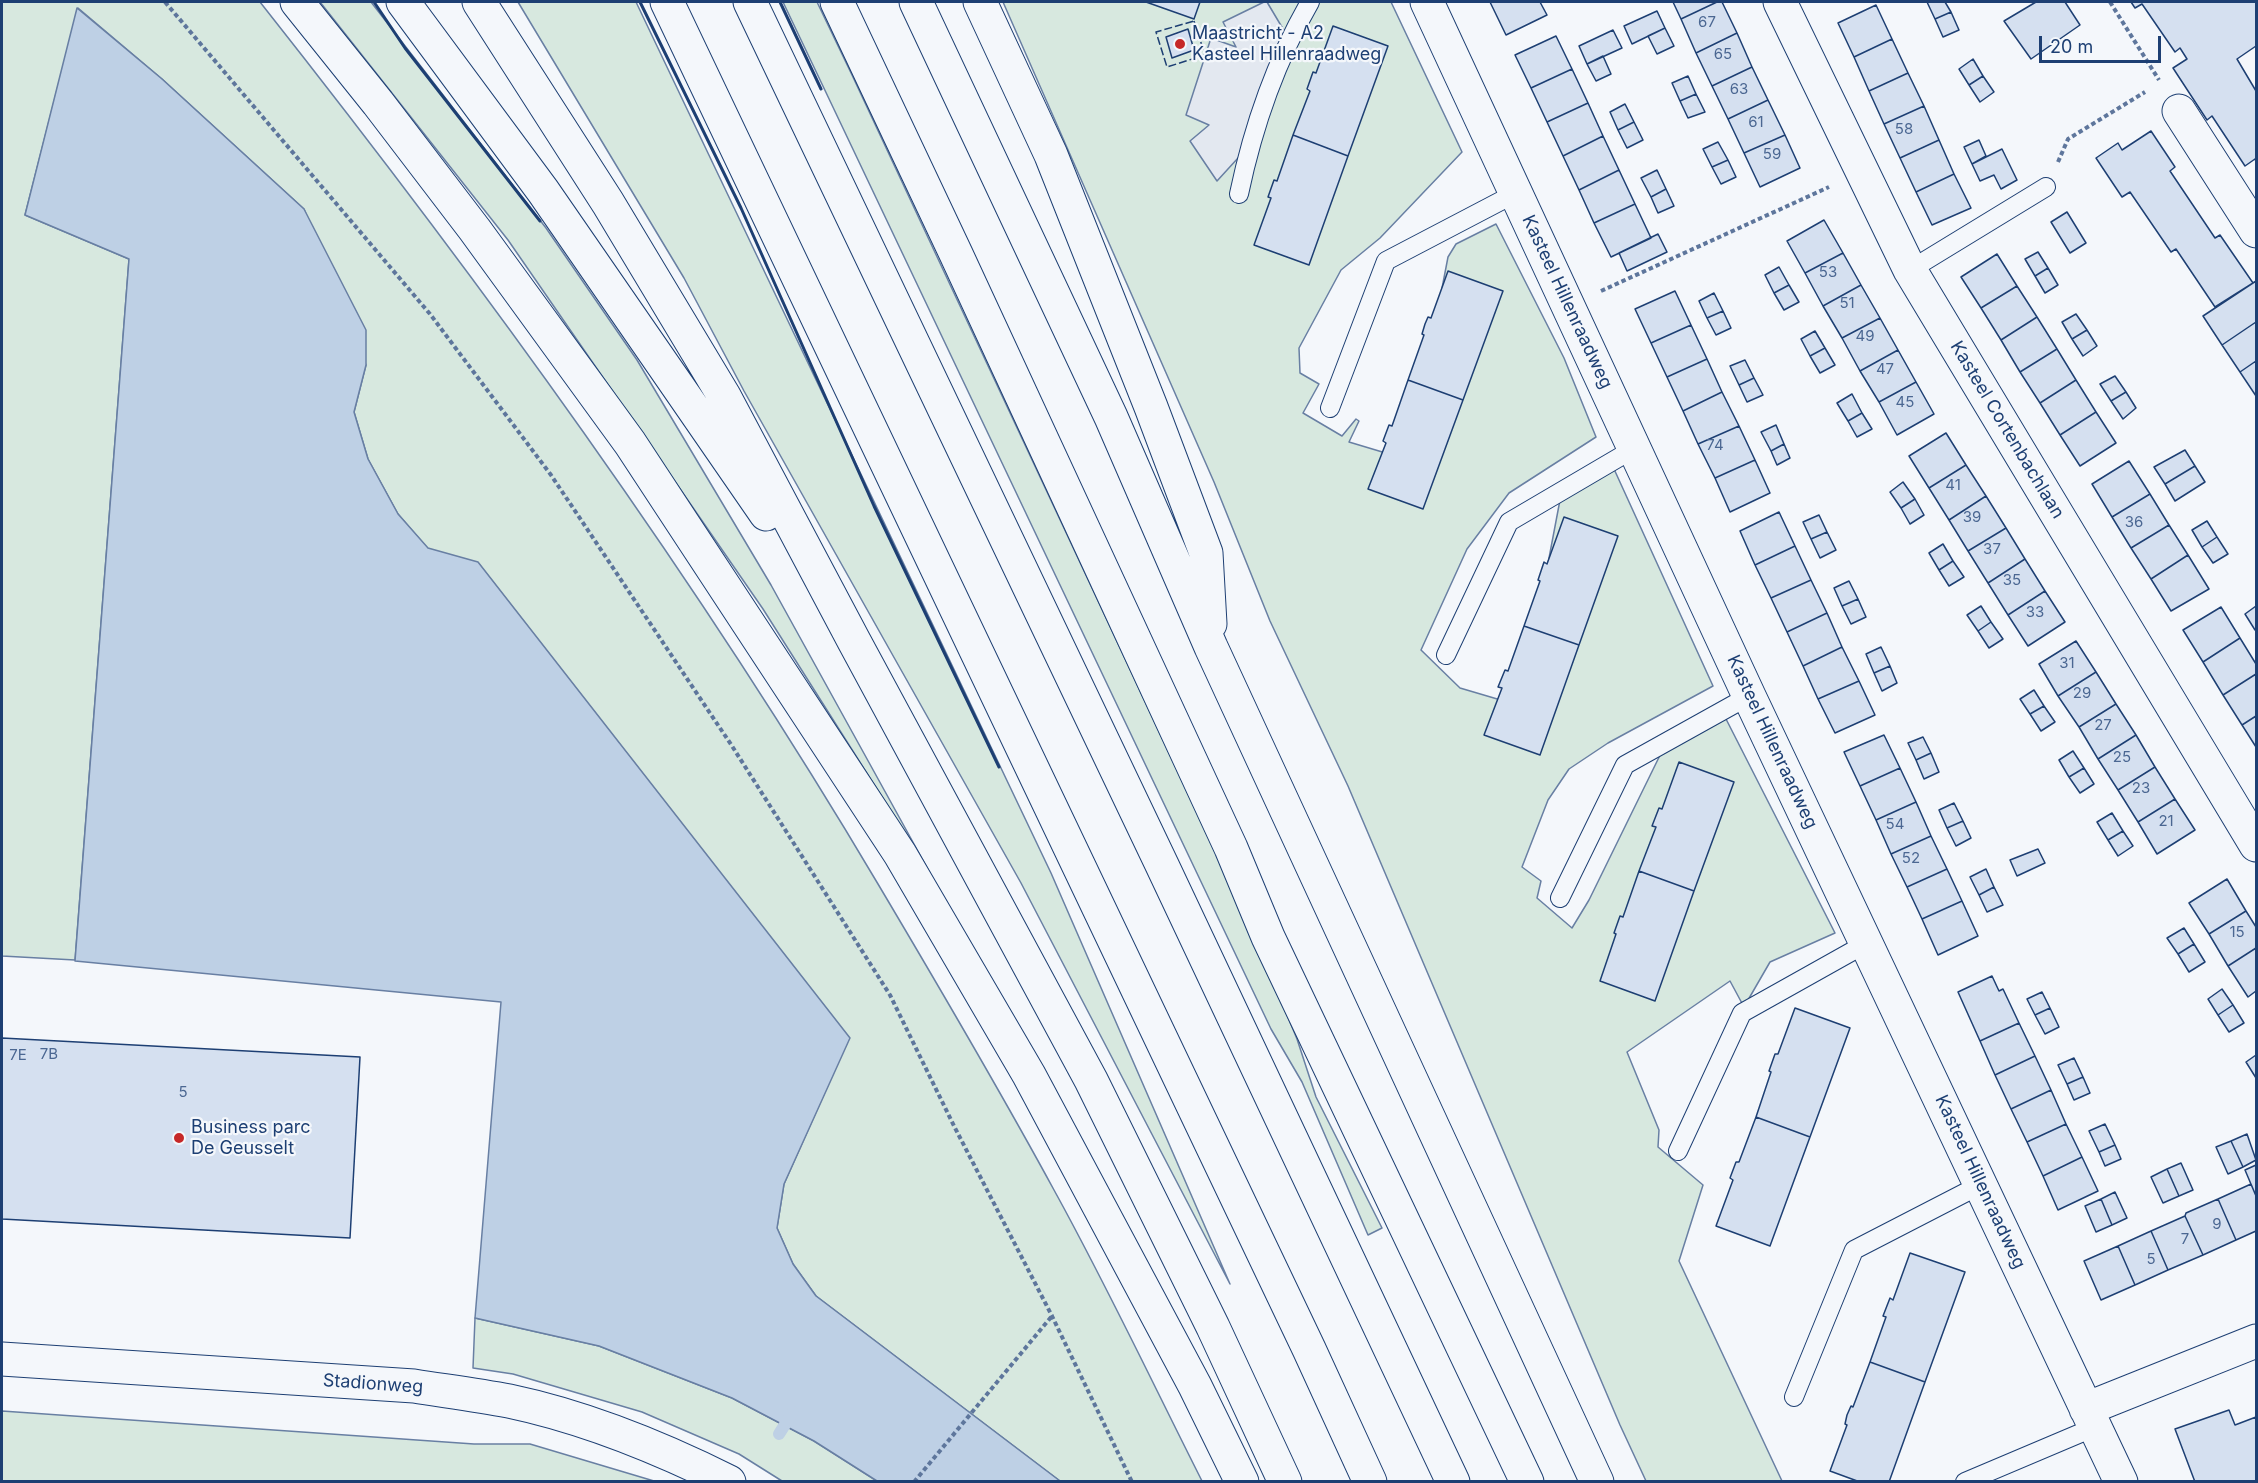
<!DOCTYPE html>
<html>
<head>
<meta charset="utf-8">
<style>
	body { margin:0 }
	#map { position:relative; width:2258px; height:1483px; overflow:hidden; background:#f4f7fb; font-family:Inter,sans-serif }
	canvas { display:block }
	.frame { position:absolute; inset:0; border:3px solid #1d3f73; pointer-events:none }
	.scale { position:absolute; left:2039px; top:36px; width:122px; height:27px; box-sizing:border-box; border:3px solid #1d3f73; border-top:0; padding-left:8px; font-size:18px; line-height:21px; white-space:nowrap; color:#1d3f73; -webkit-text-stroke:4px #f4f7fb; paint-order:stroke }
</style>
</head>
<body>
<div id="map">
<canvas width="2258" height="1483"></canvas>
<div class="frame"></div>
<div class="scale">20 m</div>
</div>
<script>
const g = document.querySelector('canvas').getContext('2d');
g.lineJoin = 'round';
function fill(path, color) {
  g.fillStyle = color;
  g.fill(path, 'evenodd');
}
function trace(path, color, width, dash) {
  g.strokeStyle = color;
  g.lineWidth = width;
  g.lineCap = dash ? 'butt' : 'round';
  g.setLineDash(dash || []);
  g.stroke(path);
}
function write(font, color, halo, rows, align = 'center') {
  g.font = font + ' Inter,sans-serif';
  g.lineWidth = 4.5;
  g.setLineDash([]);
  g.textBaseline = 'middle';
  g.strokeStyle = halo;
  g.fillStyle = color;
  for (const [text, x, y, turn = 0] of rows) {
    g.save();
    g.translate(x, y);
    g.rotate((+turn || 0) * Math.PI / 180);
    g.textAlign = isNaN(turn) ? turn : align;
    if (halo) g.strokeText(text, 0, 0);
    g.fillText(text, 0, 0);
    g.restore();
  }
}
const green = new Path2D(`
	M2,2H260C482,283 695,575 878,884C938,985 998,1087 1054,1190C1107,1286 1153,1384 1202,1481H1060L816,1296L793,1264L777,1228L784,1184L849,1038L478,563L428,549L398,514L368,459L354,412L366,365L304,209L162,79L78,8L25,215L129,259L75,960L2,956Z
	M320,2H371L546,228L637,360L771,585L930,873L763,609L508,240Z
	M518,2H636L1051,873L1230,1284L1021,883L744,391L684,278Z
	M783,2H817L852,75L1251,928L1297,1039L1316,1097L1382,1228L1368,1235L1302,1082L1271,1029Z
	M1003,2H1391L1462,152L1380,238L1341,270L1299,348L1300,373L1319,384L1303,413L1342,436L1356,419L1359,421L1349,442L1409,460L1448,257L1456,244L1496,224L1564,358L1596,437L1509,493L1467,549L1421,650L1460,688L1521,706L1560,500L1614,469L1713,686L1608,743L1569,769L1548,800L1522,867L1541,881L1537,898L1572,928L1589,900L1666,743L1725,717L1835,933L1770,962L1744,1007L1730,981L1627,1052L1659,1130L1658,1147L1703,1185L1679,1261L1782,1481H1646L1620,1425L1348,786L1270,621L1214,482Z
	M475,1318L599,1346L732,1398L814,1441L877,1481H782L739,1454L642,1412L513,1374L473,1368Z
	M2,1411L474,1444H530L654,1481H2Z`);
const parking = new Path2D(`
	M1264,2H1267L1289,39L1249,146L1217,181L1190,141L1209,125L1186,115L1211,38L1236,47L1223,22Z`);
const water = new Path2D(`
	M77,8L162,79L304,209L366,330V365L354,412L368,459L398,514L428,548L478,562L850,1038L784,1184L777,1228L793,1264L816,1296L1060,1481H877L814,1441L732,1398L599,1346L475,1318L501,1002L75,961L129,259L25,215Z`);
const stream = new Path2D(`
	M779,1434L793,1412`);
const building = new Path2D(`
	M1146,2H1200L1194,19Z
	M1490,2H1540L1547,15L1506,35Z
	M1673,2H1717L1681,19Z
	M1717,2H1722L1737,33L1696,53L1681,19Z
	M1927,2H1945L1951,12L1935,19Z
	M2036,2H2065L2080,25L2031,59L2004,21Z
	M2131,2H2256V46L2237,59L2256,91V161L2255,159L2245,166L2212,116L2207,120L2173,68L2187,59L2180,48L2175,52L2142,4L2135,8Z
	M1876,5L1892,39L1854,57L1838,23Z
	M1657,11L1665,28L1632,44L1624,26Z
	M1951,12L1959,30L1943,37L1935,19Z
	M1333,26L1388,46L1348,156L1293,135L1310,91L1307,89L1313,72L1316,73Z
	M1665,28L1674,46L1657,54L1648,36Z
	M1188,29L1194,50L1172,58L1166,37Z
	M1613,30L1622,48L1587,64L1579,46Z
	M1737,33L1752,67L1712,86L1696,53Z
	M1556,36L1572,69L1531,88L1515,55Z
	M1892,39L1908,73L1869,91L1854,57Z
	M1603,56L1611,74L1596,81L1587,64Z
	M1973,59L1983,76L1969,85L1959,69Z
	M1752,67L1768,100L1728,119L1712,86Z
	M1572,69L1588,103L1547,122L1531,88Z
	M1908,73L1924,106L1884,124L1869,91Z
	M1688,76L1696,94L1680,101L1672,83Z
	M1983,76L1994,92L1980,102L1969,85Z
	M1696,94L1705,112L1688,118L1680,101Z
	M1768,100L1785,135L1744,153L1728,119Z
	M1588,103L1603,136L1563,156L1547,122Z
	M1625,104L1634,122L1618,130L1610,112Z
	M1924,106L1939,140L1900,158L1884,124Z
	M1634,122L1643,140L1627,148L1618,130Z
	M2151,131L2175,167L2170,171L2215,238L2220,235L2253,283L2215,307L2176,249L2171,252L2130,192L2122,197L2096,158L2118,143L2122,150Z
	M1293,135L1348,156L1309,265L1254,245L1271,198L1268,197L1274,180L1277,181Z
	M1785,135L1800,168L1760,187L1744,153Z
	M1603,136L1619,170L1579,190L1563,156Z
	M1939,140L1954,174L1916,192L1900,158Z
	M1979,140L1986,156L1972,164L1964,147Z
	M1718,142L1728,160L1712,167L1703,149Z
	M2002,149L2017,180L2001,189L1994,175L1980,181L1972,164Z
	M1728,160L1736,177L1721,184L1712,167Z
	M1619,170L1635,204L1594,223L1579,190Z
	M1657,170L1666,189L1651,197L1641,178Z
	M1954,174L1971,208L1932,225L1916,192Z
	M1666,189L1674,206L1658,213L1651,197Z
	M1635,204L1651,238L1611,257L1594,223Z
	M2067,212L2086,243L2070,253L2051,222Z
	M1824,220L1843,253L1805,273L1787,241Z
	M1658,234L1667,252L1627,271L1619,253Z
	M2038,252L2048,268L2035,276L2025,259Z
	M1843,253L1861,285L1823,306L1805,273Z
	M1997,254L2017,286L1981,308L1961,277Z
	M1779,267L1789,285L1774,293L1765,275Z
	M2048,268L2058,285L2045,293L2035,276Z
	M1448,271L1503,291L1463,400L1408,380L1424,335L1422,334L1425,324L1428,317L1431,318Z
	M2256,281V322L2222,345L2203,316Z
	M1789,285L1799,302L1784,310L1774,293Z
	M1861,285L1880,318L1842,338L1823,306Z
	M2017,286L2037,317L2001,340L1981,308Z
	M1675,291L1691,325L1651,343L1635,309Z
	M1714,293L1723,311L1707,318L1699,301Z
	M1723,311L1731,328L1716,335L1707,318Z
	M2076,314L2087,330L2072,339L2062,322Z
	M2037,317L2057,349L2020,372L2001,340Z
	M1880,318L1898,350L1860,371L1842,338Z
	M2256,322V361L2240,372L2222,345Z
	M1691,325L1707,359L1667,377L1651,343Z
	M2087,330L2097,346L2083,356L2072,339Z
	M1815,331L1825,348L1810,356L1801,339Z
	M1825,348L1835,365L1820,373L1810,356Z
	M2057,349L2076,380L2040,403L2020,372Z
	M1898,350L1916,382L1879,402L1860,371Z
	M1707,359L1722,392L1683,411L1667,377Z
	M1745,360L1754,378L1739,385L1730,366Z
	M2256,361V396L2240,372Z
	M2115,376L2126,392L2111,401L2100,384Z
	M1754,378L1763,395L1747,402L1739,385Z
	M1408,380L1463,400L1423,509L1368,489L1386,443L1383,441L1389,425L1392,426Z
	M2076,380L2096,412L2060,435L2040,403Z
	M1916,382L1934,414L1897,435L1879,402Z
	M1722,392L1739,426L1698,444L1683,411Z
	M2126,392L2136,408L2123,419L2111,401Z
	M1852,394L1862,413L1848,421L1837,403Z
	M2096,412L2116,443L2080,466L2060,435Z
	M1862,413L1872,429L1857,437L1848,421Z
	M1776,425L1784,444L1771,451L1761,432Z
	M1739,426L1755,460L1715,478L1698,444Z
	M1946,433L1966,465L1929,488L1909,456Z
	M1784,444L1790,458L1777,465L1771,451Z
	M2185,450L2195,466L2165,484L2154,467Z
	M1755,460L1770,493L1730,512L1715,478Z
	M2129,461L2150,494L2112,517L2092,484Z
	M1966,465L1986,496L1949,520L1929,488Z
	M2195,466L2205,482L2175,501L2165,484Z
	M1903,482L1915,499L1901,508L1890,492Z
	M2150,494L2169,525L2131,548L2112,517Z
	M1986,496L2006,528L1968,551L1949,520Z
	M1915,499L1924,515L1910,524L1901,508Z
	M1779,512L1795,546L1755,565L1740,531Z
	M1819,515L1827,532L1811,539L1803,522Z
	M1564,517L1618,536L1579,645L1524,626L1540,581L1538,580L1544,562L1547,564Z
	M2207,521L2217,537L2202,547L2192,530Z
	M2169,525L2188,555L2151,579L2131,548Z
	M2006,528L2025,559L1988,583L1968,551Z
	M1827,532L1836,550L1820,558L1811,539Z
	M2217,537L2228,554L2213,563L2202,547Z
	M1943,544L1953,561L1939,570L1929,553Z
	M1795,546L1811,580L1771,598L1755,565Z
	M2188,555L2209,589L2171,611L2151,579Z
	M2025,559L2045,591L2008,615L1988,583Z
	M1953,561L1964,577L1949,586L1939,570Z
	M1811,580L1827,613L1787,632L1771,598Z
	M1849,581L1858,599L1842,606L1834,588Z
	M2045,591L2065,622L2028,646L2008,615Z
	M1858,599L1866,617L1851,624L1842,606Z
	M1981,606L1991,622L1978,631L1967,615Z
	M2256,606V629L2255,630L2245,614Z
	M2221,607L2240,638L2203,662L2183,630Z
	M1827,613L1842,647L1803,666L1787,632Z
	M1991,622L2003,639L1989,648L1978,631Z
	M1524,626L1579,645L1540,755L1484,735L1502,688L1498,687L1505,670L1508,671Z
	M2240,638L2256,664V674L2223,695L2203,662Z
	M2076,641L2096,672L2058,696L2039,664Z
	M1842,647L1859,681L1818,699L1803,666Z
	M1881,647L1890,666L1874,673L1866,654Z
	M1890,666L1897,683L1882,691L1874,673Z
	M2096,672L2116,704L2079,727L2058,696Z
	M2256,674V716L2242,725L2223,695Z
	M1859,681L1875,715L1835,733L1818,699Z
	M2034,690L2044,706L2030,714L2020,699Z
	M2116,704L2136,735L2098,759L2079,727Z
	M2044,706L2055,722L2041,731L2030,714Z
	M2256,716V747L2242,725Z
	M1884,735L1900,768L1860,786L1844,752Z
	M2136,735L2155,767L2118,790L2098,759Z
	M1923,737L1931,753L1916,760L1908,743Z
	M2073,751L2084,768L2069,777L2059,760Z
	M1931,753L1939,772L1924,779L1916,760Z
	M1679,762L1734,782L1694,891L1639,871L1656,827L1652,826L1659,808L1662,809Z
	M2155,767L2175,799L2138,822L2118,790Z
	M1900,768L1916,802L1876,820L1860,786Z
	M2084,768L2094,784L2080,793L2069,777Z
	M2175,799L2195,830L2157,854L2138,822Z
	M1916,802L1931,836L1891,854L1876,820Z
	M1954,803L1963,821L1947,828L1939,810Z
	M2112,813L2123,831L2108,840L2097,822Z
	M1963,821L1971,838L1956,846L1947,828Z
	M2123,831L2133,846L2118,856L2108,840Z
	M1931,836L1947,869L1907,887L1891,854Z
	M2038,849L2045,863L2017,876L2010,860Z
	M1947,869L1962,901L1922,919L1907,887Z
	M1986,869L1994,887L1979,895L1970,877Z
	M1639,871L1694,891L1655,1001L1600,981L1616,934L1614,933L1620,916L1623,917Z
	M2227,879L2246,911L2209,934L2189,903Z
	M1994,887L2003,905L1987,912L1979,895Z
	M1962,901L1978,936L1938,955L1922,919Z
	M2246,911L2256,927V948L2228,966L2209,934Z
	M2184,928L2194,944L2178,954L2167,938Z
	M2194,944L2205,962L2189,972L2178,954Z
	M2256,948V991L2248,997L2228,966Z
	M1992,976L1999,991L2003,989L2019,1023L1980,1041L1958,992Z
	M2222,989L2233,1005L2218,1015L2208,999Z
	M2042,992L2050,1008L2035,1015L2027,999Z
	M2233,1005L2244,1023L2229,1032L2218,1015Z
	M1795,1008L1850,1028L1810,1137L1756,1117L1771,1072L1769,1071L1775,1054H1778Z
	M2050,1008L2059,1027L2045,1034L2035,1015Z
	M2019,1023L2035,1056L1995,1075L1980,1041Z
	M2,1038L360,1057L350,1238L2,1219Z
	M2256,1055V1078L2246,1062Z
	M2035,1056L2051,1090L2011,1109L1995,1075Z
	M2074,1058L2083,1077L2067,1084L2058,1065Z
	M2083,1077L2090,1093L2074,1100L2067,1084Z
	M2051,1090L2066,1124L2027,1142L2011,1109Z
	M1756,1117L1810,1137L1770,1246L1716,1226L1733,1180L1730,1178L1736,1162H1739Z
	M2066,1124L2082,1157L2043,1176L2027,1142Z
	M2105,1124L2115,1145L2099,1152L2089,1131Z
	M2247,1134L2256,1160L2243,1167L2231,1141Z
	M2231,1141L2243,1167L2228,1174L2216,1147Z
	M2115,1145L2121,1159L2105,1166L2099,1152Z
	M2082,1157L2098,1191L2058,1210L2043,1176Z
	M2181,1163L2193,1190L2179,1196L2167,1169Z
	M2256,1165V1196L2245,1170Z
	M2167,1169L2179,1196L2163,1203L2151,1177Z
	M2251,1184L2256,1196V1231L2236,1240L2218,1199Z
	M2115,1192L2127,1218L2112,1225L2101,1199Z
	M2101,1199L2112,1225L2096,1232L2085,1206Z
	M2218,1199L2236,1240L2203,1255L2185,1216L2186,1213Z
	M2185,1216L2203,1255L2168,1270L2151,1231Z
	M2151,1231L2168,1270L2135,1285L2118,1246Z
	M2118,1246L2135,1285L2101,1300L2084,1261Z
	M1910,1253L1965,1272L1925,1382L1870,1362L1886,1317L1883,1316L1890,1298L1893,1300Z
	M1870,1362L1925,1382L1889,1482H1860L1830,1471L1847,1425L1845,1424L1847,1415L1851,1406L1853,1407Z
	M2229,1410L2235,1425L2256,1417V1482H2195L2175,1429Z`);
const path = new Path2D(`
	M165,2L430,314L551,475L732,746L890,995L954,1126L1052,1316L1132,1482
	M2110,2L2159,80
	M2058,162L2068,139L2145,92
	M1601,291L1829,187
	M914,1482L1052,1316`);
const service = new Path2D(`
	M1239,194C1253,127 1276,61 1310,2
	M1910,270L2046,187
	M1330,408L1386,261L1516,193
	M1446,655L1509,522L1635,448
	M1560,898L1625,765L1749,696
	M1678,1151L1742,1013L1867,943
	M1794,1397L1854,1250L1982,1184
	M1965,1482L2095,1427`);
const minor = new Path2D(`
	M1427,2L1749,696L2121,1482
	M1780,2L1910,270L2256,845
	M2179,111L2256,231
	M2,1359L414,1386C446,1391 478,1395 509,1401C585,1417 659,1447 729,1482
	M2086,1409L2256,1341`);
const trunk = new Path2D(`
	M297,2L378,103L475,230L630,443L900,854L1029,1075L1195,1386L1242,1482
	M403,2L543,191L766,514
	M479,2L608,203L724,396L854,641L1091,1080L1213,1327L1285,1482
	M837,2L956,254L1231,848L1268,937L1527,1482
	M916,2L1111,417L1211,647L1597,1482
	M980,2L1051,155L1151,407L1206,553L1210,624`);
const motorway = new Path2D(`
	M667,2L1309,1349L1370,1482
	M750,2L1162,865L1453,1482`);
const fence = new Path2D(`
	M1194,21L1205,55L1167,67L1156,32Z`);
const wall = new Path2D(`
	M374,2L405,48L540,221
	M640,2L741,208L874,506L999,767
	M780,2L821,89`);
const markers = [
	[1180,44,6,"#c62828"],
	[179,1138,6,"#c62828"]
];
const numberNames = [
	["67",1707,22],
	["65",1723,54],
	["63",1739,89],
	["61",1756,122],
	["58",1904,129],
	["59",1772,154],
	["53",1828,272],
	["51",1847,303],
	["49",1865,336],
	["47",1885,369],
	["45",1905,402],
	["74",1715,445],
	["41",1953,485],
	["39",1972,517],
	["36",2134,522],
	["37",1992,549],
	["35",2012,580],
	["33",2035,612],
	["31",2067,663],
	["29",2082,693],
	["27",2103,725],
	["25",2122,757],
	["23",2141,788],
	["21",2166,821],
	["54",1895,824],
	["52",1911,858],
	["15",2237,932],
	["7B",49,1054],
	["7E",18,1055],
	["5",183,1092],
	["9",2217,1224],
	["7",2185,1239],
	["5",2151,1259]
];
const poiNames = [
	["Maastricht - A2",1192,34],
	["Kasteel Hillenraadweg",1192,55],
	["Business parc",191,1128],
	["De Geusselt",191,1149]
];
const streetNames = [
	["Kasteel Hillenraadweg",1567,302,65],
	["Kasteel Cortenbachlaan",2007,430,59],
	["Kasteel Hillenraadweg",1772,742,65],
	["Kasteel Hillenraadweg",1980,1182,65],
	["Stadionweg",373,1384,4]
];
fill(green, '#d7e8df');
trace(green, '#687fa3', 1.5);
fill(parking, '#e3e8f0');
trace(parking, '#687fa3', 1.5);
fill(water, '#bed0e5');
trace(water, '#687fa3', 1.5);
trace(stream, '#bed0e5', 12);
fill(building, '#d5e0f0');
trace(building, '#1d3f73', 1.5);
trace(service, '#1d3f73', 20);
trace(minor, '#1d3f73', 35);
trace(trunk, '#1d3f73', 35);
trace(motorway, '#1d3f73', 35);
trace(path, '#5e769c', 4, [4.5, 3]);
trace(service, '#f4f7fb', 18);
trace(minor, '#f4f7fb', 33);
trace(trunk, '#f4f7fb', 33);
trace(motorway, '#f4f7fb', 33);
trace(fence, '#1d3f73', 1.5, [8, 3]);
trace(wall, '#1d3f73', 3);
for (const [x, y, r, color] of markers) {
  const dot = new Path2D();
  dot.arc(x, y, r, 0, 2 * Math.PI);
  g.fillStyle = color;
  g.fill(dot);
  trace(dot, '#f4f7fb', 2);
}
write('15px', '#4b6792', null, numberNames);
write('18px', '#1d3f73', '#f4f7fb', poiNames, 'left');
write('18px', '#1d3f73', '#f4f7fb', streetNames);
</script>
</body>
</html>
